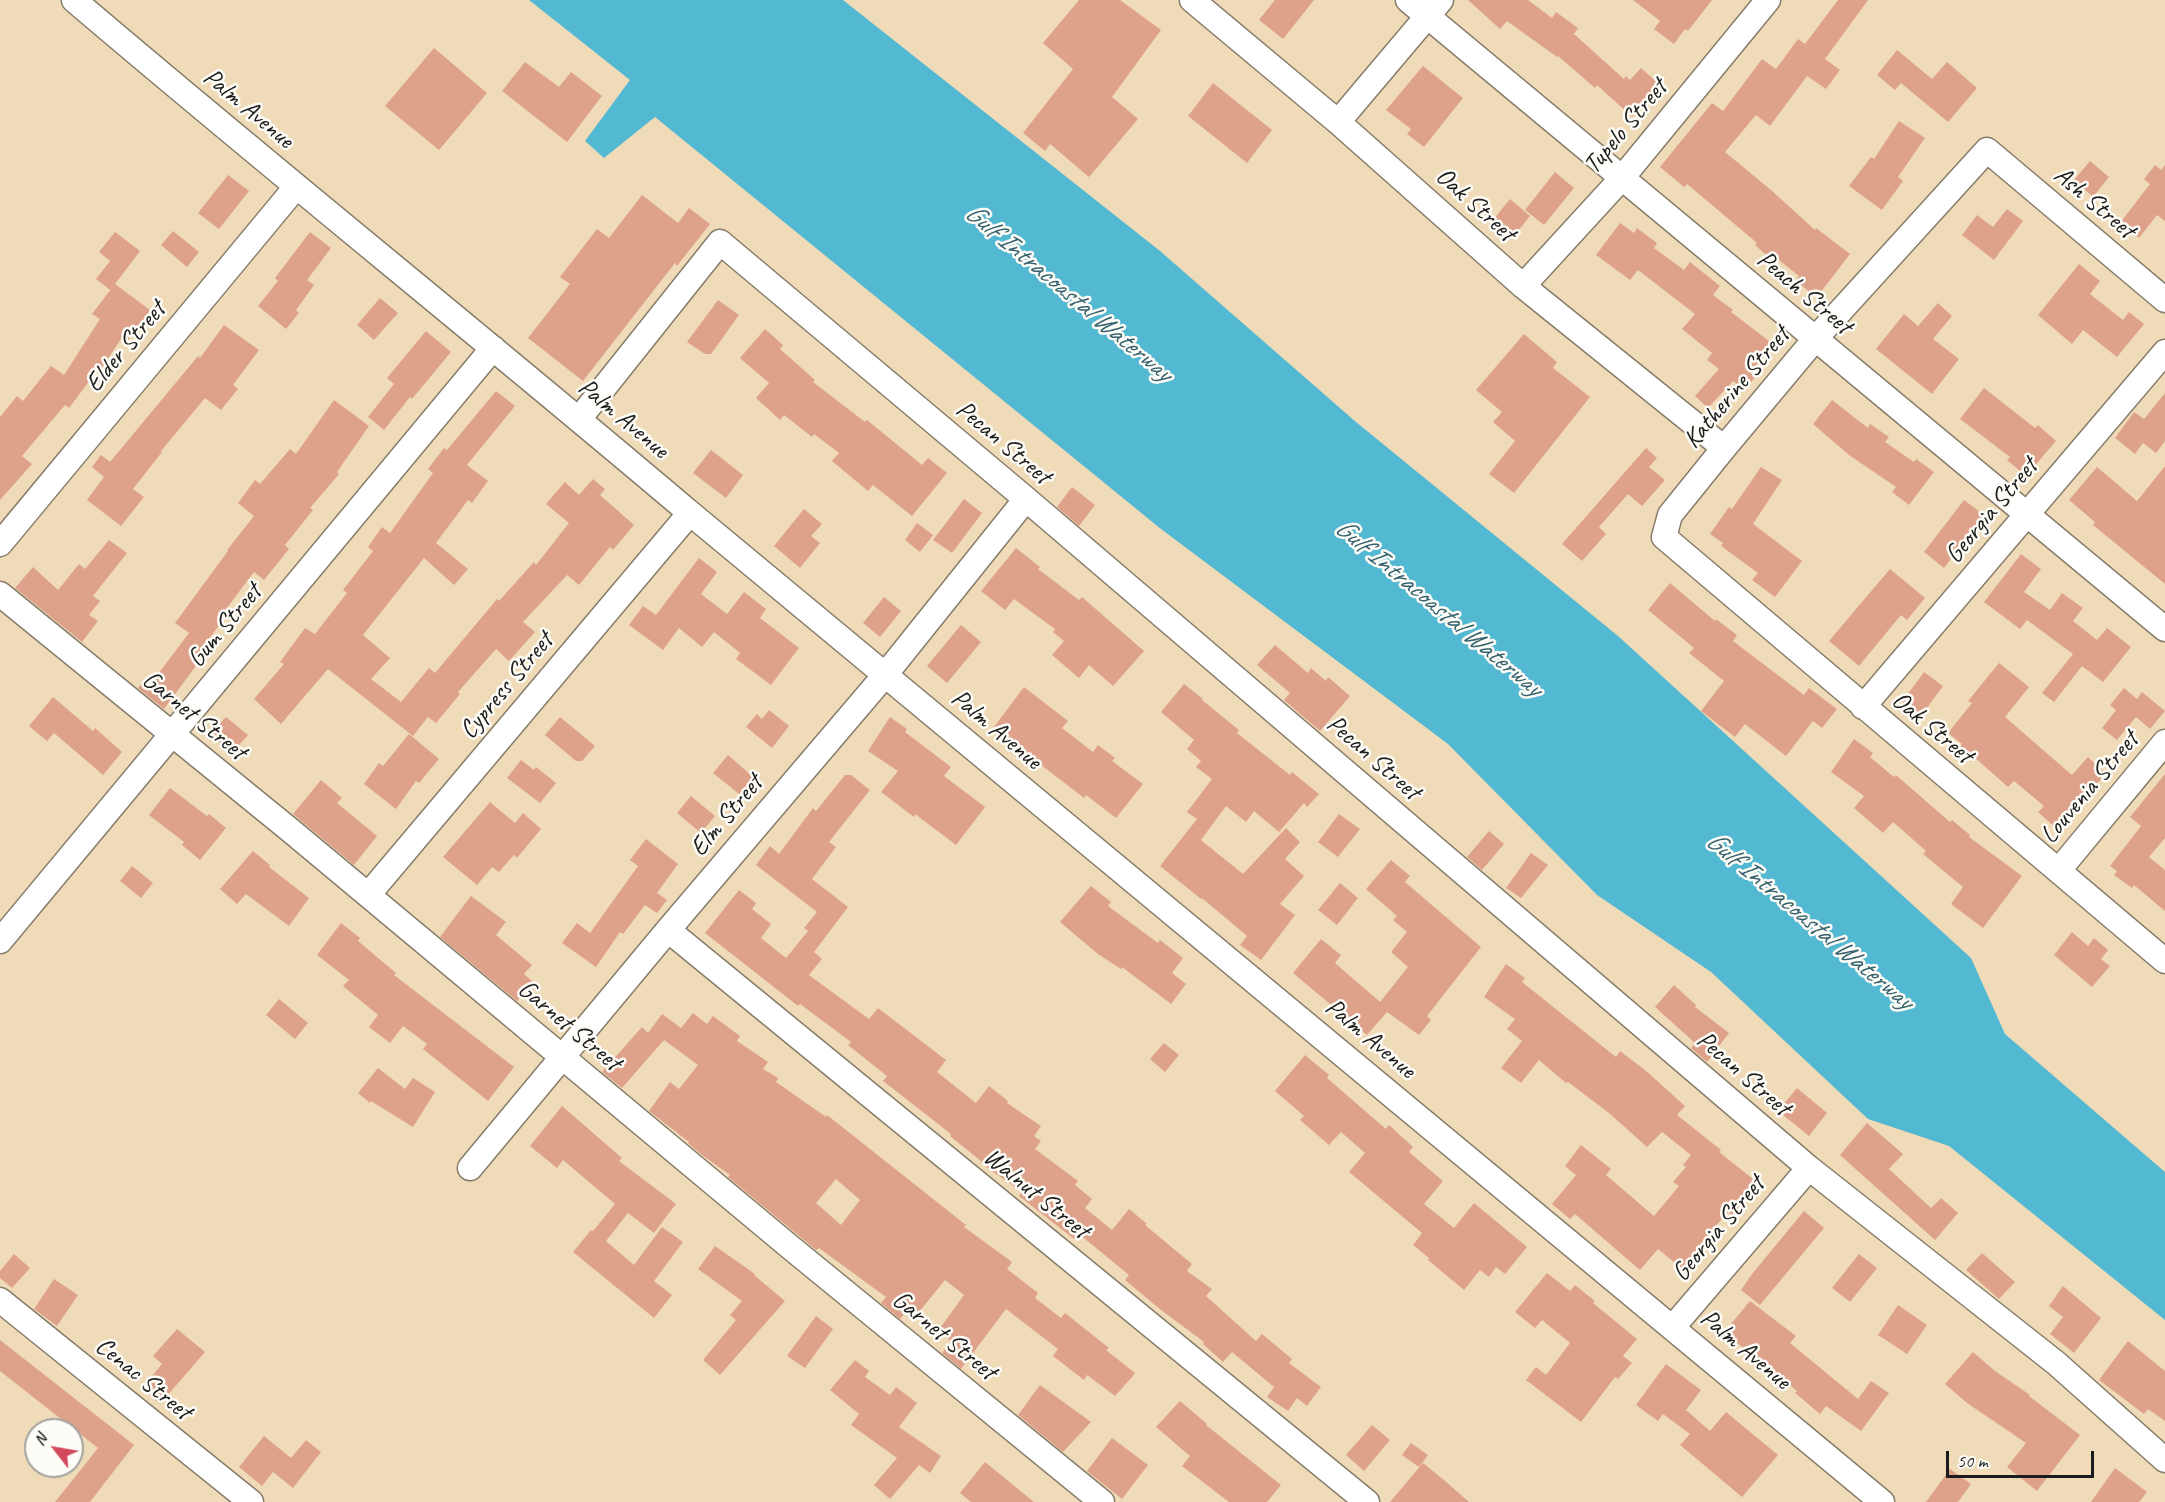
<!DOCTYPE html>
<html>
<head>
<meta charset="utf-8">
<style>
	body { margin:0 }
	#map { position:relative; width:2165px; height:1502px; overflow:hidden; background:#f0dbb9; font-family:Caveat,sans-serif }
	canvas { display:block }
	.north { position:absolute; left:24px; top:1418px; width:60px; height:60px; box-sizing:border-box; background:#fdfcf7; border:2px solid #a3a29f; border-radius:50%; rotate:301deg; font-size:16px; font-weight:700; line-height:24px; text-align:center; color:#1c1c1c }
	.north::after { content:''; display:block; margin:auto; width:21px; height:27px; background:#d1495b; clip-path:polygon(50% 0,100% 100%,50% 72%,0 100%) }
	.scale { position:absolute; left:1946px; top:1451px; width:148px; height:27px; box-sizing:border-box; border:3px solid #1c1c1c; border-top:0; padding-left:8px; font-size:18px; line-height:21px; white-space:nowrap; color:#1c1c1c; -webkit-text-stroke:4px #fdfcf7; paint-order:stroke }
</style>
</head>
<body>
<div id="map">
<canvas width="2165" height="1502"></canvas>
<div class="north">N</div>
<div class="scale">50 m</div>
</div>
<script>
const g = document.querySelector('canvas').getContext('2d');
g.lineJoin = 'round';
function fill(path, color) {
  g.fillStyle = color;
  g.fill(path, 'evenodd');
}
function trace(path, color, width, dash) {
  g.strokeStyle = color;
  g.lineWidth = width;
  g.lineCap = dash ? 'butt' : 'round';
  g.setLineDash(dash || []);
  g.stroke(path);
}
function write(font, color, halo, rows, align = 'center') {
  g.font = font + ' Caveat,sans-serif';
  g.lineWidth = 5;
  g.setLineDash([]);
  g.textBaseline = 'middle';
  g.strokeStyle = halo;
  g.fillStyle = color;
  for (const [text, x, y, turn = 0] of rows) {
    g.save();
    g.translate(x, y);
    g.rotate((+turn || 0) * Math.PI / 180);
    g.textAlign = isNaN(turn) ? turn : align;
    if (halo) g.strokeText(text, 0, 0);
    g.fillText(text, 0, 0);
    g.restore();
  }
}
const water = new Path2D(`
	M529,0H843L1160,251L1356,422L1618,636L1971,958L2005,1034L2165,1172V1320L1949,1146L1868,1119L1711,972L1597,895L1448,744L1161,529L655,117L604,158L585,141L630,80Z`);
const building = new Path2D(`
	M1079,0H1120L1161,30L1112,97L1138,119L1089,177L1050,144L1045,151L1023,133L1073,69L1043,43Z
	M1275,0H1314L1283,39L1259,20Z
	M1468,0H1528L1552,18L1556,12L1578,28L1574,34L1624,79L1626,76L1630,80L1641,68L1660,85L1632,117L1597,85L1595,88L1558,56L1557,57L1507,21L1500,29Z
	M1633,0H1712L1688,31L1685,29L1674,44L1654,29L1660,21Z
	M1838,0H1868L1825,59L1840,70L1826,89L1807,76L1770,126L1756,115L1725,152L1771,190L1815,230L1816,228L1850,254L1817,297L1795,281L1799,276L1775,257L1772,260L1755,245L1757,243L1687,184L1684,187L1660,167L1712,103L1723,111L1762,59L1776,69L1798,39L1805,44Z
	M434,48L487,93L439,150L385,106Z
	M1897,50L1932,79L1947,62L1977,88L1948,122L1901,83L1895,90L1877,75Z
	M525,62L559,87L571,72L602,96L567,142L502,91Z
	M1423,66L1463,98L1424,147L1407,134L1411,129L1386,110Z
	M1213,83L1272,130L1247,163L1188,116Z
	M1899,121L1925,138L1898,177L1903,181L1882,210L1849,186L1871,157L1874,159Z
	M2090,161L2109,177L2093,197L2074,180Z
	M2155,165L2161,170L2165,165V221L2157,215L2139,238L2120,223L2150,184L2144,179Z
	M1555,172L1574,188L1544,225L1525,210Z
	M228,175L249,191L219,229L198,213Z
	M642,195L678,223L689,208L710,224L677,266L675,263L583,381L528,338L570,284L560,277L597,229L609,238Z
	M1510,199L1530,216L1513,237L1493,220Z
	M2007,209L2023,221L1994,260L1962,235L1977,215L1993,227Z
	M1620,223L1634,233L1637,228L1657,243L1654,248L1684,270L1690,262L1720,286L1713,295L1733,310L1731,312L1773,344L1750,373L1756,376L1745,390L1733,381L1708,408L1695,396L1719,369L1707,360L1712,353L1682,329L1695,314L1638,270L1630,280L1596,255Z
	M173,231L199,252L187,267L161,245Z
	M115,232L140,251L115,284L150,310L128,340L123,336L101,369L99,368L69,408L65,405L22,456L32,464L0,500V417L17,396L23,401L51,366L64,375L100,319L92,314L114,285L110,290L96,279L110,261L99,252Z
	M310,232L331,248L307,280L314,285L296,310L299,313L286,329L258,306L278,281L275,278Z
	M2079,264L2100,281L2090,294L2123,320L2129,312L2144,324L2117,357L2083,330L2072,344L2038,315Z
	M380,298L398,313L374,340L357,325Z
	M718,300L739,315L711,354H705L687,342Z
	M1938,303L1952,316L1933,339L1959,359L1932,394L1876,349L1904,314L1918,326Z
	M224,325L259,350L233,385L238,389L221,410L205,398L161,451L162,452L133,489L144,497L121,526L87,500L104,477L92,467L101,455L110,462L198,356L200,358Z
	M765,329L783,345L780,349L815,380L813,382L865,422L867,420L922,465L928,458L947,473L912,516L873,485L868,491L832,461L839,453L814,434L812,437L784,415L780,420L756,398L769,383L740,358Z
	M426,331L451,352L412,399L410,397L384,430L368,417L394,384L387,378Z
	M1524,334L1557,362L1553,368L1590,397L1514,493L1489,474L1515,441L1493,422L1502,412L1476,390Z
	M1984,388L2035,428L2038,425L2056,441L2026,476L2007,460L2010,457L1960,419Z
	M496,391L515,406L467,465L488,481L472,503L468,500L436,543L468,569L454,585L424,558L363,635L390,658L371,679L401,702L429,668L435,673L497,599L499,601L534,562L536,565L569,523L546,504L565,482L579,495L593,479L605,489L600,495L634,525L613,550L610,547L579,585L567,575L523,622L535,632L509,661L496,649L458,692L460,694L436,723L428,717L413,736L328,669L281,724L254,699L284,664L280,662L305,628L315,634L347,593L343,590L373,551L368,547L382,527L390,533L433,473L428,469L444,448L447,450Z
	M2165,393V441L2156,453L2143,443L2135,454L2115,438L2134,412L2144,419Z
	M334,400L369,426L337,472L339,474L310,508L313,510L285,545L289,549L264,580L254,572L217,621L220,624L193,660L198,663L164,709L138,688L143,682L149,686L189,633L175,623L228,551L227,550L254,516L238,503L255,480L260,484L290,449L296,454Z
	M1832,400L1868,428L1870,424L1889,437L1885,442L1914,462L1916,459L1934,472L1909,505L1892,492L1896,487L1849,455L1813,424Z
	M1646,448L1657,458L1649,467L1665,480L1642,506L1628,494L1599,527L1606,534L1582,561L1562,544Z
	M711,450L743,475L726,498L693,473Z
	M2165,466V584L2093,525L2095,522L2069,500L2097,467L2137,501Z
	M1761,467L1782,480L1753,524L1802,561L1775,597L1752,580L1758,573L1721,546L1723,543L1710,534L1729,507L1732,509Z
	M1072,487L1095,505L1079,526L1057,507Z
	M964,499L982,513L952,553L933,540Z
	M1964,500L1984,515L1944,568L1924,552Z
	M804,509L822,524L811,536L820,543L800,568L774,546Z
	M917,523L933,535L920,552L905,540Z
	M109,540L127,553L93,596L100,601L89,615L98,621L82,642L15,588L33,567L58,590L79,564L85,569Z
	M1016,548L1040,567L1038,569L1079,600L1082,597L1144,651L1113,686L1089,665L1079,678L1052,655L1064,641L1053,632L1055,629L1014,599L1005,610L981,591Z
	M2021,554L2041,569L2024,592L2050,610L2062,593L2083,608L2073,621L2097,640L2107,628L2131,647L2103,682L2082,666L2054,702L2042,693L2073,654L2027,620L2020,629L1984,602Z
	M699,558L717,572L701,594L727,614L744,592L766,609L760,618L799,648L771,685L736,659L740,653L714,632L702,647L679,628L663,650L629,625L643,606L656,615Z
	M1890,569L1925,598L1907,620L1901,615L1859,666L1829,641Z
	M1670,583L1715,621L1716,619L1737,635L1733,641L1804,695L1809,688L1837,709L1822,728L1813,721L1786,756L1745,724L1735,737L1701,711L1724,681L1689,653L1694,648L1648,610Z
	M884,597L901,611L880,637L863,623Z
	M961,625L981,642L947,683L927,666Z
	M1275,645L1308,673L1311,668L1326,681L1328,677L1350,696L1320,731L1284,700L1290,693L1257,665Z
	M1999,663L2029,687L2005,717L2072,775L2088,757L2106,774L2056,828L2038,812L2044,806L2014,781L2008,787L1973,756L1971,758L1959,748L1962,744L1948,733L1972,703L1968,701Z
	M1924,672L1943,686L1921,716L1902,702Z
	M1184,684L1203,699L1202,700L1239,730L1237,733L1290,775L1292,772L1319,794L1307,807L1304,803L1279,832L1254,811L1246,822L1226,806L1201,840L1243,874L1286,828L1300,842L1285,859L1304,876L1280,904L1295,915L1261,960L1240,945L1247,936L1202,898L1201,899L1160,866L1197,819L1187,812L1212,779L1196,767L1201,761L1187,749L1194,740L1161,712Z
	M1024,687L1068,721L1062,728L1093,752L1098,745L1115,758L1112,761L1143,784L1116,818L1086,795L1084,798L1036,761L1034,764L991,731Z
	M2124,688L2137,699L2142,692L2165,711L2150,729L2136,717L2117,740L2102,728L2116,710L2110,705Z
	M53,697L93,731L95,728L122,752L103,775L54,733L47,741L29,726Z
	M769,710L789,726L772,748L746,727L757,714L762,719Z
	M226,717L248,735L232,753L210,734Z
	M560,717L595,746L582,761H576L545,735Z
	M890,717L907,729L905,732L951,767L944,776L985,807L956,845L915,814L914,817L881,792L898,771L868,751Z
	M409,734L439,759L419,783L416,781L396,809L364,784L379,763L383,766Z
	M1854,739L1873,753L1870,757L1894,777L1896,775L1950,822L1952,820L1970,835L1969,837L2022,876L1983,928L1951,904L1963,887L1923,854L1926,851L1893,822L1883,833L1854,808L1864,796L1831,772Z
	M728,755L753,777L739,794L713,773Z
	M521,760L534,770L536,767L556,783L540,803L507,778Z
	M2165,774V838L2149,857L2165,870V911L2134,885L2132,888L2114,875L2117,871L2110,866L2141,826L2130,817Z
	M845,775H851L870,790L829,842L836,847L812,879L848,907L814,952L822,959L809,975L869,1019L878,1008L946,1060L937,1072L976,1103L989,1086L1008,1101L1007,1103L1041,1126L1034,1136L1041,1141L1035,1149L1078,1181L1075,1185L1092,1199L1085,1208L1112,1230L1129,1209L1147,1224L1145,1225L1192,1264L1187,1271L1212,1289L1206,1296L1256,1341L1262,1334L1292,1359L1289,1363L1321,1387L1307,1406L1297,1398L1288,1411L1267,1397L1274,1387L1232,1352L1223,1362L1203,1344L1204,1342L1161,1310L1125,1280L1129,1275L1079,1234L1074,1239L1019,1196L1022,1192L986,1167L987,1166L950,1136L951,1134L883,1081L887,1076L848,1045L851,1042L800,1004L798,1006L705,933L739,890L756,903L752,909L771,924L761,938L786,958L808,931L804,928L817,912L756,865L770,846L779,854L813,808L816,811Z
	M321,780L342,798L337,803L377,836L354,865L293,814Z
	M170,788L207,816L209,814L226,828L200,860L182,845L184,842L149,815Z
	M691,796L715,816L701,833L677,813Z
	M490,802L515,823L523,813L541,829L517,858L514,855L499,872L492,867L477,885L443,857Z
	M1339,814L1360,829L1338,857L1318,842Z
	M1489,831L1504,844L1482,870L1467,857Z
	M646,839L678,864L657,893L667,900L657,913L645,905L623,934L620,932L596,967L562,943L577,923L590,933L638,866L630,860Z
	M253,851L270,865L269,867L309,898L289,926L246,894L237,904L220,889Z
	M1531,853L1548,865L1521,898L1506,888Z
	M1391,860L1410,876L1405,882L1481,947L1427,1016L1431,1020L1419,1035L1387,1012L1367,1035L1293,973L1321,939L1341,955L1335,963L1380,1002L1408,967L1391,952L1407,932L1393,920L1397,916L1366,889Z
	M132,866L153,883L141,898L120,881Z
	M1340,883L1358,898L1337,925L1318,910Z
	M1091,886L1111,902L1108,906L1158,943L1160,940L1183,958L1172,973L1186,984L1171,1004L1122,967L1121,969L1098,954L1060,922Z
	M471,896L506,922L496,935L532,965L524,974L533,982L517,1001L440,937Z
	M341,923L360,938L358,941L396,973L394,975L514,1067L488,1101L423,1049L427,1044L403,1026L390,1043L369,1027L378,1015L343,986L349,980L317,955Z
	M2072,932L2088,946L2094,938L2108,950L2101,959L2110,966L2092,987L2054,955Z
	M1506,964L1525,978L1522,982L1616,1057L1620,1051L1645,1070L1685,1106L1677,1115L1721,1150L1719,1152L1758,1183L1732,1215L1728,1212L1696,1249L1702,1254L1687,1273L1658,1249L1640,1270L1575,1214L1570,1219L1552,1204L1576,1175L1565,1166L1581,1145L1611,1169L1606,1175L1654,1216L1679,1186L1673,1182L1686,1167L1683,1165L1691,1155L1662,1132L1647,1147L1609,1113L1568,1082L1566,1083L1539,1060L1521,1083L1501,1068L1522,1041L1507,1029L1515,1019L1484,997Z
	M1674,985L1696,1005L1695,1007L1729,1033L1707,1062L1691,1048L1695,1043L1655,1007Z
	M279,999L308,1023L295,1039L266,1015Z
	M693,1013L707,1024L713,1016L740,1036L737,1041L768,1062L763,1069L778,1078L776,1082L826,1117L827,1115L966,1225L964,1227L1012,1262L1007,1269L1038,1293L1035,1298L1061,1318L1065,1313L1109,1348L1106,1350L1135,1373L1132,1377L1115,1396L1087,1375L1084,1380L1053,1356L1058,1349L1006,1309L961,1369L942,1353L951,1341L938,1331L964,1295L945,1280L919,1312L911,1306L900,1319L881,1303L886,1297L819,1248L816,1250L728,1177L730,1175L702,1155L688,1143L689,1142L649,1111L670,1082L679,1089L698,1065L664,1040L622,1088L602,1072L642,1027L648,1033L662,1014L681,1028ZM836,1179L860,1200L841,1225L816,1203Z
	M1164,1043L1179,1055L1165,1072L1150,1059Z
	M1305,1055L1329,1075L1327,1078L1386,1129L1389,1125L1413,1147L1409,1152L1443,1181L1424,1204L1454,1228L1474,1203L1527,1247L1505,1274L1496,1267L1489,1277L1480,1270L1464,1290L1428,1260L1429,1258L1413,1245L1422,1233L1349,1172L1365,1153L1341,1132L1329,1145L1300,1120L1304,1116L1275,1091Z
	M378,1068L405,1089L413,1078L435,1092L413,1127L371,1101L370,1103L358,1093Z
	M1797,1088L1827,1113L1809,1136L1778,1111Z
	M562,1106L622,1158L619,1161L676,1204L654,1233L628,1213L606,1241L634,1265L662,1227L683,1242L654,1281L672,1295L654,1318L573,1252L591,1230L593,1231L615,1204L563,1160L557,1168L530,1146Z
	M1867,1123L1903,1154L1889,1169L1931,1208L1941,1198L1958,1213L1935,1240L1840,1155Z
	M1804,1211L1824,1228L1760,1305L1741,1290L1752,1274Z
	M715,1246L755,1274L754,1275L785,1301L720,1375L703,1360L736,1320L730,1315L742,1301L698,1269Z
	M1982,1253L2015,1282L1999,1299L1966,1270Z
	M14,1254L30,1268L12,1288L0,1278V1271Z
	M1859,1254L1877,1268L1850,1302L1832,1288Z
	M1547,1273L1570,1291L1575,1285L1595,1301L1593,1303L1637,1339L1623,1356L1632,1363L1618,1379L1615,1377L1581,1422L1526,1380L1536,1367L1546,1375L1570,1343L1542,1320L1535,1328L1515,1312Z
	M54,1279L78,1295L57,1326L34,1309Z
	M2063,1286L2101,1318L2074,1353L2050,1334L2063,1317L2049,1306Z
	M1750,1301L1796,1336L1790,1343L1858,1399L1871,1381L1889,1393L1861,1431L1826,1406L1820,1414L1795,1393L1797,1391L1737,1343L1734,1347L1721,1336Z
	M1898,1305L1927,1325L1907,1354L1878,1335Z
	M816,1316L833,1329L805,1368L787,1356Z
	M177,1329L205,1352L160,1404L142,1388L162,1364L153,1356Z
	M0,1340L134,1445L90,1502H55L98,1448L0,1371Z
	M2128,1341L2165,1371V1421L2148,1409L2144,1414L2099,1380Z
	M1973,1352L1995,1371L2030,1395L2029,1396L2080,1435L2037,1491L2007,1467L2026,1443L1967,1403L1945,1384Z
	M855,1360L869,1371L865,1377L890,1395L896,1387L917,1403L899,1427L941,1456L930,1473L919,1465L890,1499L874,1485L897,1458L851,1425L859,1414L830,1390Z
	M1666,1364L1701,1390L1686,1410L1710,1431L1726,1412L1778,1455L1742,1497L1680,1445L1690,1434L1663,1414L1658,1421L1636,1405Z
	M1040,1385L1091,1422L1063,1452L1018,1415Z
	M1180,1401L1207,1424L1206,1425L1281,1485L1267,1502H1229L1182,1466L1190,1456L1156,1427Z
	M1372,1425L1390,1440L1364,1471L1346,1455Z
	M264,1436L291,1458L306,1440L321,1452L293,1488L273,1472L262,1486L239,1467Z
	M1112,1438L1148,1465L1122,1499L1087,1471Z
	M1411,1443L1428,1455L1419,1467L1402,1455Z
	M985,1462L1034,1502H971L960,1493Z
	M1423,1463L1444,1480L1469,1502H1390Z
	M2115,1468L2147,1492L2139,1502H2091Z
	M1950,1469L1971,1484L1958,1502H1926Z`);
const minor = new Path2D(`
	M74,0C277,173 486,340 690,513L1882,1502
	M1192,0L1338,122L1523,286L1724,448
	M1408,0L2165,629
	M1338,122L1441,0
	M1523,286L1622,178L1768,0
	M2165,300L1987,150L1815,339L1724,448L1670,515L1664,537L2165,961
	M579,419L720,242L1026,499L1809,1168L2056,1363L2165,1460
	M0,544L296,187
	M0,594L290,830L790,1247L1102,1502
	M1863,707L2165,352
	M2059,870L2165,742
	M368,895L690,513
	M668,930L1367,1502
	M0,941L493,348
	M470,1168L668,930L885,675L1026,499
	M0,1300L251,1502
	M1673,1327L1809,1168`);
const streetNames = [
	["Palm Avenue",248,109,40],
	["Tupelo Street",1626,127,-50],
	["Ash Street",2094,203,40],
	["Oak Street",1475,205,42],
	["Peach Street",1804,293,40],
	["Elder Street",126,347,-50],
	["Katherine Street",1737,388,-50],
	["Palm Avenue",623,419,40],
	["Pecan Street",1003,443,40],
	["Georgia Street",1992,511,-50],
	["Gum Street",225,626,-50],
	["Cypress Street",507,686,-50],
	["Garnet Street",194,716,39],
	["Oak Street",1932,728,40],
	["Palm Avenue",996,730,40],
	["Pecan Street",1373,758,41],
	["Louvenia Street",2090,788,-50],
	["Elm Street",727,816,-50],
	["Garnet Street",569,1026,40],
	["Palm Avenue",1370,1039,40],
	["Pecan Street",1743,1074,41],
	["Walnut Street",1036,1194,39],
	["Georgia Street",1719,1229,-50],
	["Garnet Street",944,1336,39],
	["Palm Avenue",1745,1350,40],
	["Cenac Street",143,1379,39]
];
const waterNames = [
	["Gulf Intracoastal Waterway",1068,293,40],
	["Gulf Intracoastal Waterway",1438,608,40],
	["Gulf Intracoastal Waterway",1809,921,40]
];
fill(water, '#53b8d2');
fill(building, '#dea28b');
trace(minor, '#867c6a', 27);
trace(minor, '#fff', 24);
write('26px', '#1c1c1c', '#fdfcf7', streetNames);
write('italic 27px', '#35626e', '#fdfcf7', waterNames);
</script>
</body>
</html>
